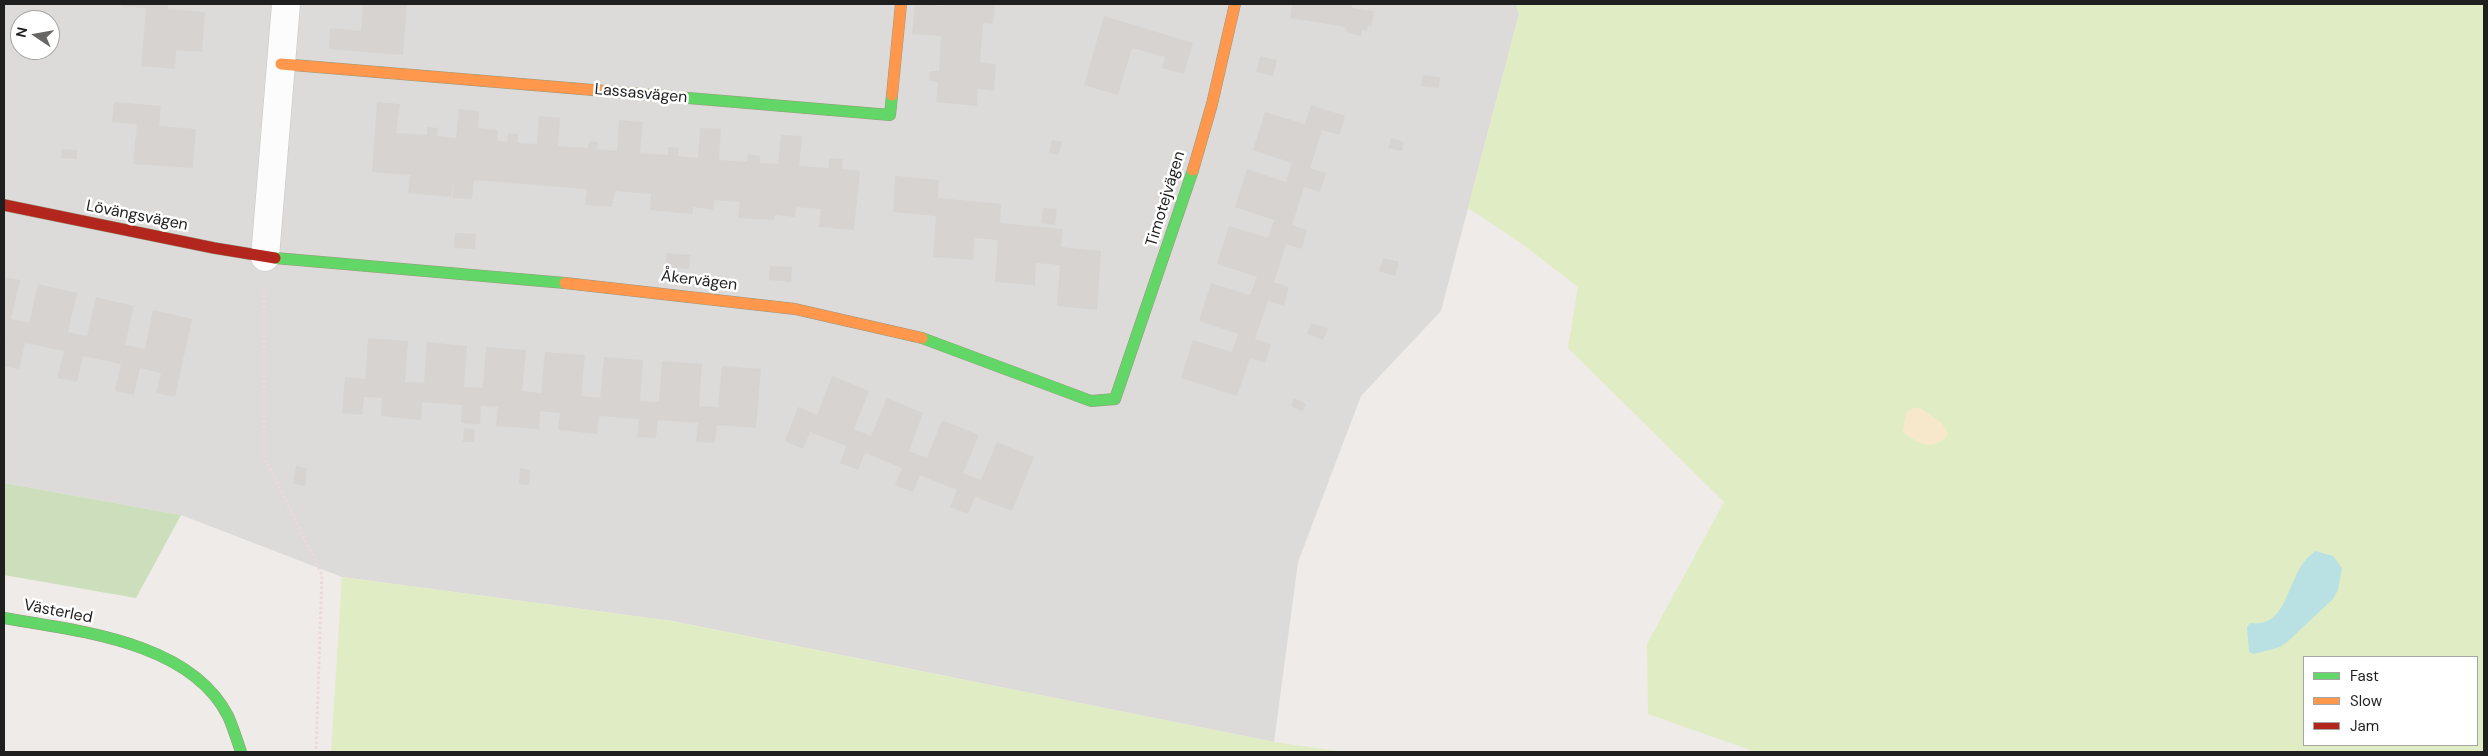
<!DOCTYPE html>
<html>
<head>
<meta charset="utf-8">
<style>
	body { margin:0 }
	#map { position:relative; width:2488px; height:756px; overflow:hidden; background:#eeebe8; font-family:"DM Sans",sans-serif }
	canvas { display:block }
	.frame { position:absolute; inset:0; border:5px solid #1f1f1f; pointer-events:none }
	.legend { position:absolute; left:2303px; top:656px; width:175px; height:90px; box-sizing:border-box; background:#fff; border:1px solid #a5a5a5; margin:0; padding:6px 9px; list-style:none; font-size:15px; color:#1f1f1f }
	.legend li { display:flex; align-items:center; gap:10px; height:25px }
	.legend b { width:25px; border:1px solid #a5a5a5 }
	.north { position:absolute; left:10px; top:10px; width:50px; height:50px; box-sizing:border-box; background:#fff; border:1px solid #a5a5a5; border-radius:50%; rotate:282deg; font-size:14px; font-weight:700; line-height:20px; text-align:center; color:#1f1f1f }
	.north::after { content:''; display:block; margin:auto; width:18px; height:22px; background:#676665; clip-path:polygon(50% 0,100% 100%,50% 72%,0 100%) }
</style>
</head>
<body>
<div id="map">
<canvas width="2488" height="756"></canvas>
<div class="frame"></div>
<ul class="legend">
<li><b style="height:6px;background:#63d668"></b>Fast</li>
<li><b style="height:6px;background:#ff974d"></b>Slow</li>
<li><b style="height:6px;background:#b3261e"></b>Jam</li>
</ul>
<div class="north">N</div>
</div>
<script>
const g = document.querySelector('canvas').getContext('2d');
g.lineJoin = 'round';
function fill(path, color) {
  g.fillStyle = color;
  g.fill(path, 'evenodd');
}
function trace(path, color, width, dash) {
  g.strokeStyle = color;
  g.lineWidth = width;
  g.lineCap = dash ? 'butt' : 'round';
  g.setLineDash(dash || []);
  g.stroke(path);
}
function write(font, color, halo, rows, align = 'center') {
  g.font = font + ' "DM Sans",sans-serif';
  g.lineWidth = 5;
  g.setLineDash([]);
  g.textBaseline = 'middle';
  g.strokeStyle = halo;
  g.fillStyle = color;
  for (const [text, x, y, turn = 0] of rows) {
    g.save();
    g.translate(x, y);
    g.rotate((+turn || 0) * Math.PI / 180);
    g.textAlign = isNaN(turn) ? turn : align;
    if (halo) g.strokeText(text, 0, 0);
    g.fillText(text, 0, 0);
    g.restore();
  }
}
const residential = new Path2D(`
	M4,4H1516L1519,14L1441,311L1361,396L1298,562L1274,742L672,621L342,577L181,515L4,483ZM20,20H50V50H20Z`);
const grass = new Path2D(`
	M1516,4H2484V752H1756L1648,714L1647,644L1724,502L1568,348L1578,287L1521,243L1468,208L1519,14ZM2304,657H2477V745H2304Z
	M342,577L672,621L1274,742L1345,752H331Z`);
const forest = new Path2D(`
	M4,483L181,515L136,598L4,575Z`);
const sand = new Path2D(`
	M1913,408H1920L1941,422L1948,433L1946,438C1929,451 1918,443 1903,432L1906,413Z`);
const water = new Path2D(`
	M2316,551L2333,556L2342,568L2338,590L2333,599L2287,642L2280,647L2254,654L2249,652L2247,627L2250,623C2292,629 2285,569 2316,551Z`);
const building = new Path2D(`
	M122,4H168V9L205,12L202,52L176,50L175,69L141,66L146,8L121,6Z
	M363,4H407L403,55L329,49L330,28L361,31Z
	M915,4L944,6V4H985L995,6L993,24L983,23L980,62L996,64L994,91L978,89L977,106L936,102L938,82L929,81L930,71H939L941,36L912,34Z
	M1292,4H1352V8L1374,11L1371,27L1368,26L1367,31L1362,30L1361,36L1348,33L1345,27L1290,18Z
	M1104,16L1193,43L1184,74L1162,68L1165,57L1132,48L1118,95L1084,85Z
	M1260,56L1277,60L1273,76L1256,72Z
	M1423,75L1440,77L1439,88L1421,86Z
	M114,102L161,106L159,126L196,129L193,168L133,164L137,124L112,122Z
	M377,102L400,104L396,133L427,135V127L438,128L437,136L456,138L459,109L479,111L478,128L498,130L497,141L507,142L508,133L518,134V143L537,144L539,116L560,118L558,146L588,148L589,141L598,142L597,149L617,151L619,120L643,122L640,153L668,155V147L679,148L678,156L698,158L700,128L721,129L719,160L747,162L748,154L760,156V163L778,164L781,135L802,136L799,166L829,168V158L843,159L842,169L860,171L854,230L819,227L821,209L796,207L795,217L775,215L774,220L738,218L740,202L714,200L713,210L693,207V214L650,210L651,194L615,191L612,207L585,205L587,189L474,180L472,199L452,198L454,178L451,197L408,193L410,175L372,172Z
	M1311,105L1345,116L1339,135L1322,130L1310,168L1326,173L1320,192L1304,187L1292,225L1307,230L1302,249L1286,244L1274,282L1289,287L1284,306L1268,301L1255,339L1271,344L1265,363L1250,358L1237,396L1181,378L1193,340L1232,352L1238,334L1199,321L1211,283L1250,295L1257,277L1217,264L1229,226L1268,238L1274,220L1235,207L1247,169L1286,182L1292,163L1253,150L1265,112L1305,124Z
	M1391,138L1404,142L1402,151L1388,148Z
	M1052,140L1062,142L1059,155L1049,153Z
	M62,149L77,150V159L61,158Z
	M895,176L939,180L938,198L1001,204L1000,223L1063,229L1061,247L1101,251L1097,310L1057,306L1060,265L1036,263L1035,285L995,282L998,240L975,238L973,260L933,257L936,216L893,212Z
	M1043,208L1057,209L1055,225L1041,223Z
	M455,233L476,234L475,249L454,248Z
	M667,253L690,255L689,269L666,267Z
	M1383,258L1399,262L1395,276L1379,271Z
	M770,266L792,267L791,282L769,280Z
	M4,277L20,280L11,319L29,323L38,284L77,293L68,332L87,336L96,297L134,306L125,345L145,349L153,310L192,319L175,397L156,393L161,373L140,368L134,395L115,391L121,364L83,356L77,382L57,378L64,351L25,343L19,369L4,366L6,338L4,337Z
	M1311,323L1328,328L1323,340L1307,334Z
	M368,338L408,341L405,382L424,383L427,342L467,346L464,387L483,388L486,347L526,350L522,391L541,393L545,352L585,355L581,396L600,398L604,357L643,360L640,401L659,402L662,361L702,364L699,406L718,407L722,366L761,369L756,428L717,425L715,443L696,442L698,423L658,420L656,438L637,437L639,419L599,416L597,434L578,432L558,430L560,413L540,411L539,429L496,426L498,407L481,406L480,424L461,423L462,405L422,402L421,420L381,416L382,398L364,397L362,415L342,413L345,377L365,379Z
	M832,376L869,391L854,429L871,436L887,398L923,413L909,451L927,458L942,420L979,435L963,473L981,480L997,442L1034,457L1012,511L975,497L968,514L950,507L957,490L920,475L913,492L895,485L902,468L865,453L858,470L840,463L846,446L810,432L803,449L785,441L798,407L817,415Z
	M1294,398L1306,404L1302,411L1291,406Z
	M464,428L475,429L474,442H463Z
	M296,466L307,468L305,486L293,484Z
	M520,468L530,470L529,485L519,484Z`);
const path = new Path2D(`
	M264,290V456L322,575L316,752`);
const street = new Path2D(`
	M265,257L286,4`);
const fast = new Path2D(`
	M629,93L890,115L892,95
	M275,258L565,283
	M922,338L1091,401L1115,399L1193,170
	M4,618C77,631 190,641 228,716C233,727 237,740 241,752`);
const slow = new Path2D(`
	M281,64L629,93
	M892,95L901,4
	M1193,170L1212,104L1235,4
	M565,283L795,309L922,338`);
const jam = new Path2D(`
	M4,205L214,248L275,258`);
const streetNames = [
	["Lassasvägen",641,94,5],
	["Timotejvägen",1166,199,-73],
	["Lövängsvägen",137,216,11],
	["Åkervägen",699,281,7],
	["Västerled",58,612,11]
];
fill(residential, '#dddbd9');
fill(grass, '#e0edc4');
fill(forest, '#ccdebb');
fill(sand, '#f7e8cb');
fill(water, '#b9e0e3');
fill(building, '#d6d3d1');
trace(street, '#c6c5c4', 29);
trace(fast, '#99977e', 12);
trace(slow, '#99977e', 12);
trace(jam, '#99977e', 12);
trace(path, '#ebd9da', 3, [2.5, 2.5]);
trace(street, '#fcfcfc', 28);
trace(fast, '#63d668', 11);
trace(slow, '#ff974d', 11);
trace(jam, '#b3261e', 11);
write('16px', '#1f1f1f', '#fff', streetNames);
</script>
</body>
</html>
